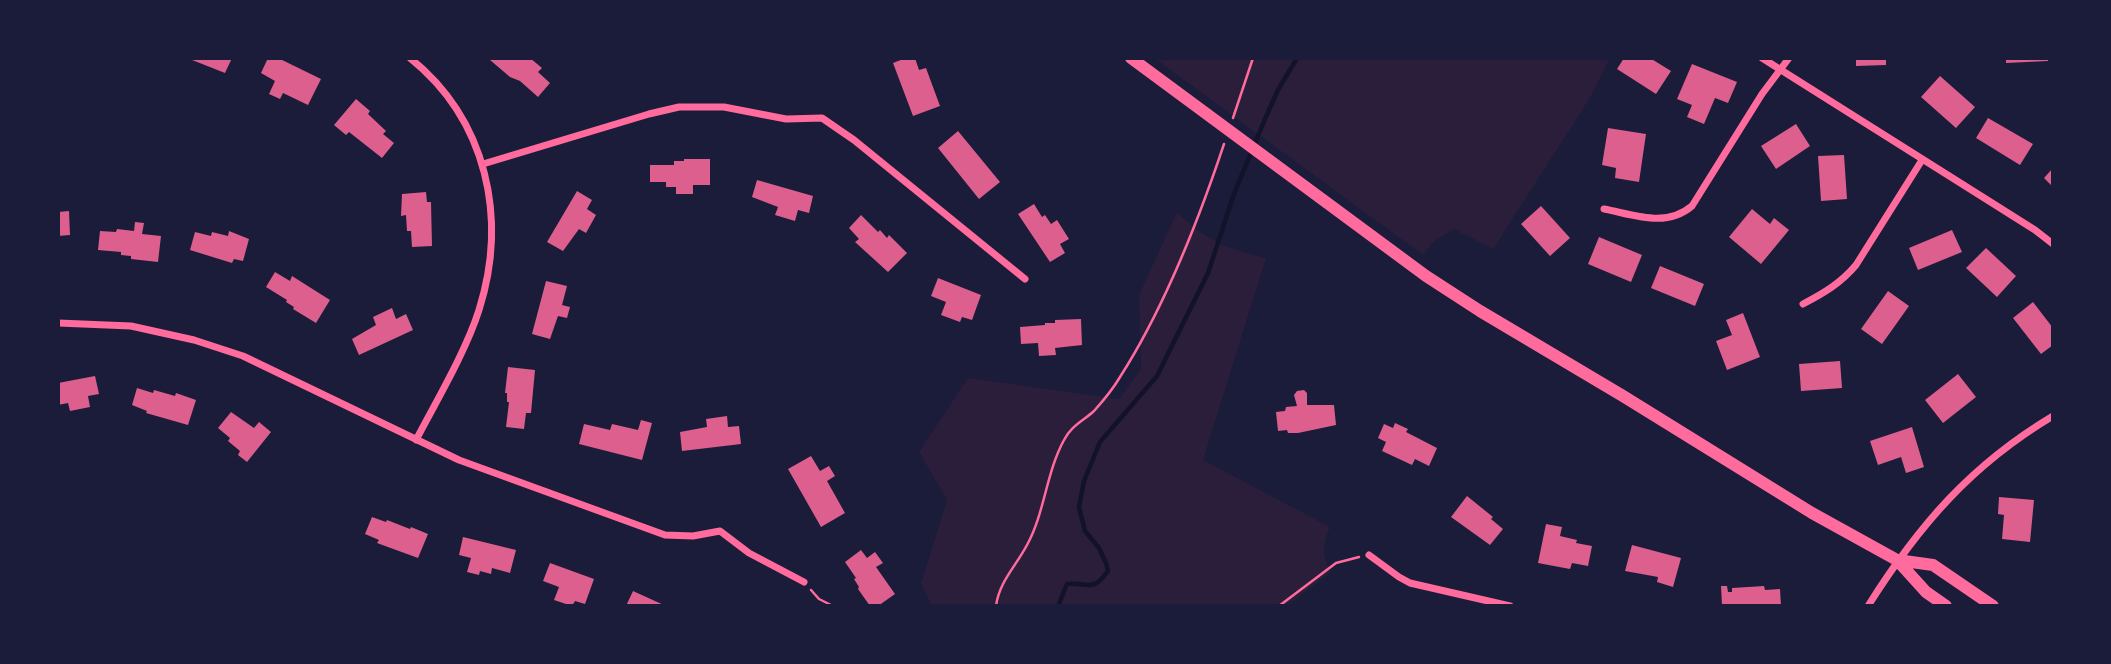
<!DOCTYPE html>
<html>
<head>
<meta charset="utf-8">
<style>
	body { margin:0 }
	#map { position:relative; width:2111px; height:664px; overflow:hidden; background:#1b1b3a; font-family:Commissioner,sans-serif }
	canvas { display:block }
	.frame { position:absolute; inset:0; border:60px solid #1b1b3a; pointer-events:none }
</style>
</head>
<body>
<div id="map">
<canvas width="2111" height="664"></canvas>
<div class="frame"></div>
</div>
<script>
const g = document.querySelector('canvas').getContext('2d');
g.lineJoin = 'round';
function fill(path, color) {
  g.fillStyle = color;
  g.fill(path, 'evenodd');
}
function trace(path, color, width, dash) {
  g.strokeStyle = color;
  g.lineWidth = width;
  g.lineCap = dash ? 'butt' : 'round';
  g.setLineDash(dash || []);
  g.stroke(path);
}
const green = new Path2D(`
	M1154,58H1610L1590,98L1493,249L1454,229L1433,242L1423,255Z
	M1177,212C1207,241 1225,248 1266,258L1203,460L1330,527C1322,544 1322,556 1331,572L1287,606H932L921,584L947,500L919,452L968,378L1119,399L1141,369L1139,295Z`);
const stream = new Path2D(`
	M1058,606L1067,584C1090,582 1092,593 1108,571L1106,563L1099,548L1085,531L1079,507L1084,481L1100,442L1157,376L1208,273L1234,194L1265,119L1278,90L1297,58`);
const building = new Path2D(`
	M187,58H232L225,73Z
	M268,58H278L321,79L308,105L283,93L280,99L269,94L275,81L261,73Z
	M492,58H530L542,68L538,72L550,83L538,97L520,81L510,77L490,60Z
	M906,58H915L919,70L926,68L940,106L913,116L893,63Z
	M1624,58H1650L1671,71L1656,94L1617,69Z
	M1856,58H1886V65L1856,66Z
	M2006,58H2048V61L2006,63Z
	M1692,64L1737,82L1728,103L1715,98L1704,124L1687,117L1692,105L1677,99Z
	M1940,76L1975,107L1956,128L1921,97Z
	M356,99L370,111L368,114L386,131L383,134L394,143L382,158L349,132L346,135L334,125Z
	M1988,118L2033,144L2020,165L1976,138Z
	M1796,124L1810,146L1776,169L1761,146Z
	M1608,128L1646,134L1639,182L1615,178L1616,168L1602,165Z
	M958,131L1000,182L979,199L938,148Z
	M1844,155L1847,199L1821,201L1818,156Z
	M684,159H710V185H693V194H676V187H666V182H650V165H674V161H684Z
	M2053,168V187L2044,178Z
	M757,180L813,196L809,213L798,210L795,221L775,215L778,207L752,197Z
	M577,191L592,200L587,209L596,215L586,233L579,229L563,251L547,242Z
	M426,192L427,202H431L432,246L412,247L411,231H407L406,215L401,216L402,194Z
	M1034,204L1042,217L1045,215L1051,224L1057,220L1069,239L1060,244L1065,253L1050,262L1018,214Z
	M1541,206L1570,238L1550,256L1521,224Z
	M1752,209L1770,224L1774,218L1789,230L1761,264L1729,237Z
	M69,211L70,235L58,236V212Z
	M861,215L878,232L880,230L887,238L889,235L907,253L888,272L855,242L859,239L849,228Z
	M135,222L144,223L142,234L161,236L158,262L131,259V256L121,255V252L98,250L100,231L116,232L117,229L134,231Z
	M1952,230L1962,252L1918,270L1909,248Z
	M229,231L249,239L243,261L234,259L232,263L190,250L195,232L211,236L212,232L228,236Z
	M1599,237L1642,255L1631,282L1588,264Z
	M1986,248L2016,276L1997,297L1966,268Z
	M1660,266L1704,284L1695,306L1651,288Z
	M275,272L290,281L292,276L330,300L316,323L293,309L294,307L286,302L287,300L266,287Z
	M938,278L981,295L972,320L962,317L960,322L941,315L946,302L931,296Z
	M546,281L567,286L562,305L570,307L567,318L558,316L550,339L532,334Z
	M1888,291L1909,306L1882,344L1861,329Z
	M2033,302L2053,328V345L2041,354L2013,318Z
	M392,308L396,319L406,314L413,330L359,355L352,339L376,325L373,317Z
	M1743,313L1760,357L1727,370L1716,341L1732,335L1726,320Z
	M1081,319L1082,345L1055,348L1056,355L1039,356L1038,343L1021,344L1020,327L1045,325V323H1055V320Z
	M1840,361L1842,388L1801,391L1799,364Z
	M508,367L535,370L531,413H526L524,429L506,427L509,402H507V393H505Z
	M1958,374L1976,397L1943,423L1925,400Z
	M95,376L99,394L88,396L90,407L70,411L68,403L58,405V383Z
	M137,388L153,393L154,390L175,396L176,393L196,400L188,425L146,413L147,411L132,405Z
	M1304,390L1307,393V405H1334L1336,425L1298,433H1288L1287,430L1278,431L1276,412L1285,411L1286,407L1297,406L1294,395L1297,391Z
	M231,412L254,428L259,422L271,432L247,462L238,455L240,451L228,441L230,438L218,428Z
	M727,416L728,427L739,426L741,444L682,451L680,432L707,427L706,419Z
	M641,420L652,423L642,460L579,444L584,424L610,430L612,424L638,430Z
	M1395,423L1408,429L1406,432L1437,448L1429,466L1415,459L1412,465L1382,451L1386,442L1378,438L1384,424L1393,428Z
	M1912,427L1924,467L1906,473L1901,457L1878,465L1870,441Z
	M811,456L820,471L829,466L835,476L827,481L845,513L821,527L788,469Z
	M1467,496L1493,517L1491,519L1503,529L1490,545L1451,517Z
	M1999,497L2034,500L2030,542L2002,539L2004,515L1998,514Z
	M372,517L386,522L387,520L410,529L411,527L428,534L418,558L377,543L379,540L365,534Z
	M1546,524L1562,527L1560,536L1577,540L1576,543L1592,546L1588,566L1572,563L1570,569L1538,563Z
	M463,537L516,550L510,573L492,568L491,574L480,571L479,575L467,572L471,558L459,555Z
	M1632,545L1681,558L1673,587L1657,582L1658,577L1625,571Z
	M861,550L867,558L875,552L883,563L876,567L895,594L878,606H870L858,589L859,587L854,579L856,578L845,562Z
	M550,563L594,579L585,604L575,601L572,606L554,600L559,587L543,581Z
	M1721,586H1727L1728,592H1732V588L1764,586L1765,590L1780,589L1781,606H1722Z
	M633,591L666,606H626Z`);
const path = new Path2D(`
	M1233,118L1253,58
	M811,590L819,599L833,606
	M996,606C999,582 1016,566 1027,545C1045,512 1046,473 1064,440C1071,426 1083,421 1094,411C1103,401 1113,389 1120,377C1163,310 1199,219 1224,144
	M1279,606L1336,563L1359,557`);
const minor = new Path2D(`
	M410,58C487,120 508,218 479,310C466,351 437,400 416,440
	M1762,58L2035,230L2053,244
	M483,164L649,114L679,107H724L786,119L822,118L854,140L1025,279
	M1604,209C1635,215 1666,228 1692,206L1762,94L1789,58
	M1803,304C1824,293 1841,283 1856,265L1922,160
	M58,323L131,326L194,340L243,356L459,460L665,535L693,536L720,531L749,553L804,582
	M1369,555L1399,577L1410,583L1510,606
	M1868,606C1919,525 1971,465 2053,416`);
const secondary = new Path2D(`
	M1131,58L1426,276L1480,311L1623,396L1812,513L1897,560L1926,592L1946,606
	M1897,560L1933,565L1993,606`);
fill(green, '#2a1e3b');
trace(stream, '#12122b', 4.5);
fill(building, '#dd5f8e');
trace(path, '#ff6b9d', 2.5);
trace(minor, '#ff6b9d', 7);
trace(secondary, '#ff6b9d', 12);
</script>
</body>
</html>
